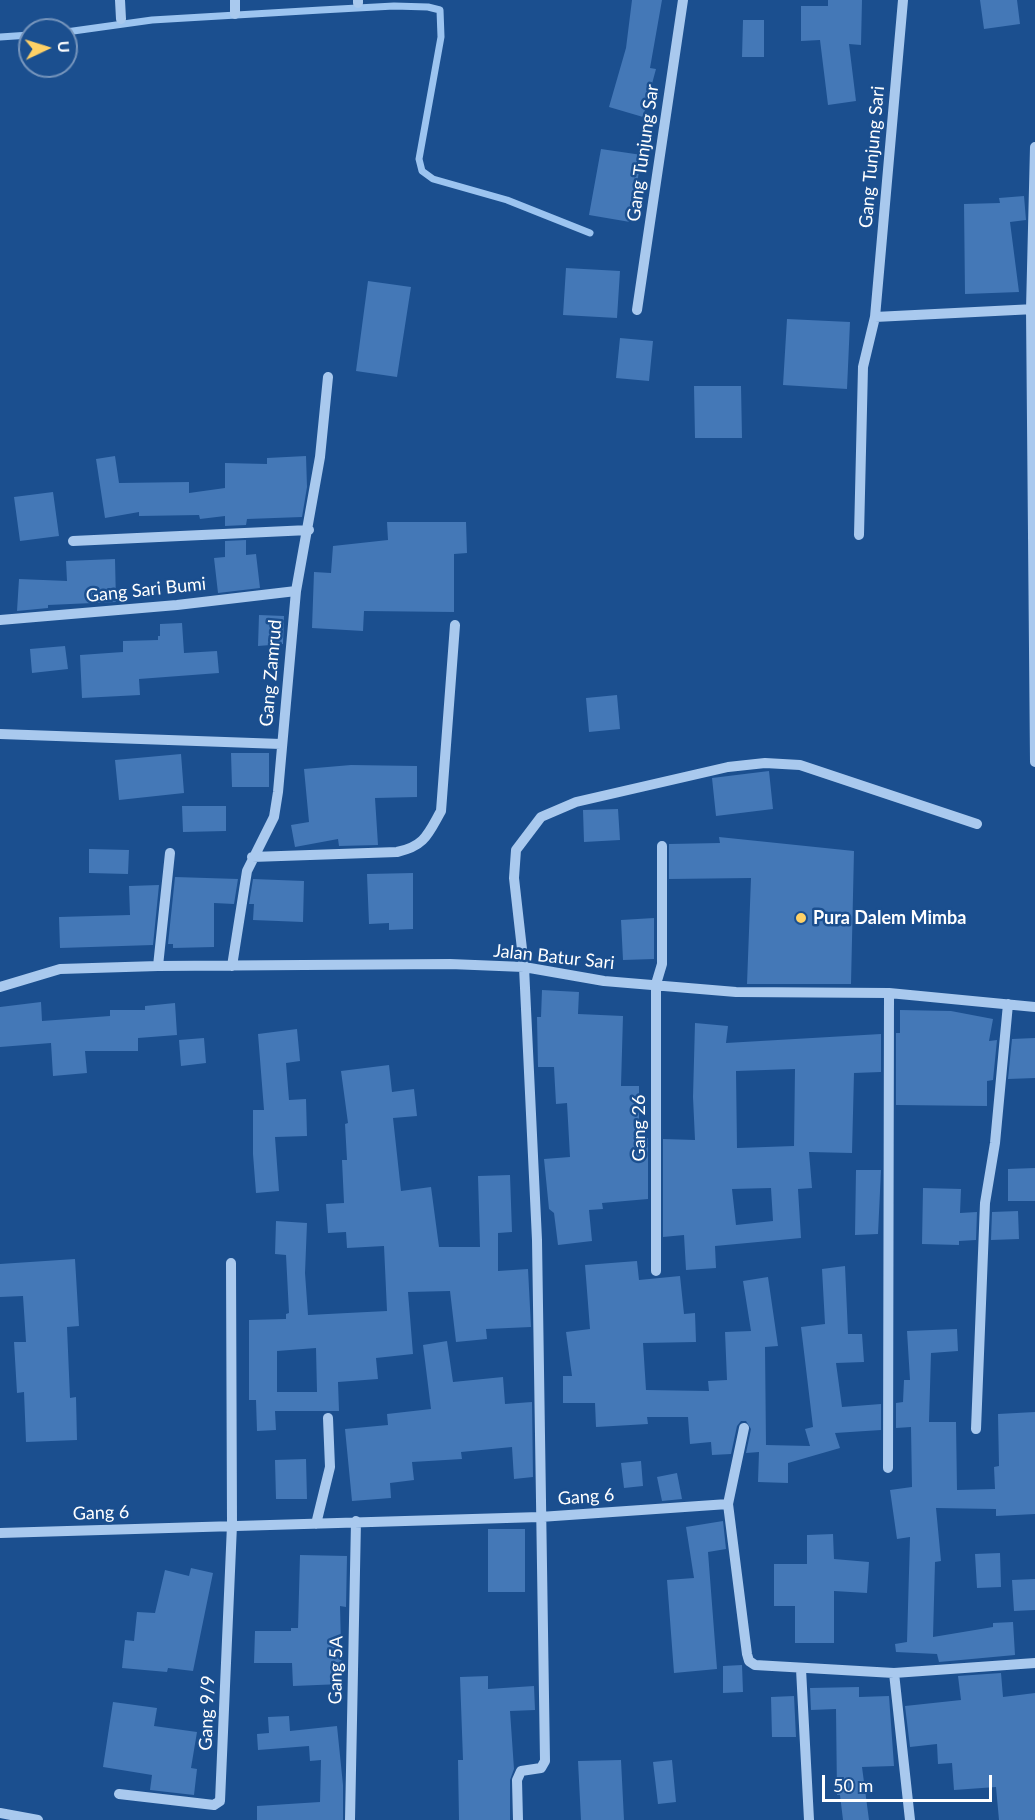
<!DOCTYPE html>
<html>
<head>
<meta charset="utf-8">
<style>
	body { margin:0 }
	#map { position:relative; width:1035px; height:1820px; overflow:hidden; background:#1b4f8f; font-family:Lato,sans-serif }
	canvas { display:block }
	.north { position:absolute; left:18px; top:18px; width:60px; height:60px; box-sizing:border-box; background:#1b4f8f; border:2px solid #7695bc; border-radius:50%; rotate:86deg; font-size:16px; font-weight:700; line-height:24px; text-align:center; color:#fff }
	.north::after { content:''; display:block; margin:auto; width:21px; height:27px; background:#ffd166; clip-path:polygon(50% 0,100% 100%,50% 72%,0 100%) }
	.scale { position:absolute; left:822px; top:1775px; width:170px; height:27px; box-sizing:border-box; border:3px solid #fff; border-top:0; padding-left:8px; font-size:18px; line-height:21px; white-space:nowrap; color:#fff; -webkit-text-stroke:4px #1b4f8f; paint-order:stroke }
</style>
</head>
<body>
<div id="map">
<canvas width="1035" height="1820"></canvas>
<div class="north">U</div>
<div class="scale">50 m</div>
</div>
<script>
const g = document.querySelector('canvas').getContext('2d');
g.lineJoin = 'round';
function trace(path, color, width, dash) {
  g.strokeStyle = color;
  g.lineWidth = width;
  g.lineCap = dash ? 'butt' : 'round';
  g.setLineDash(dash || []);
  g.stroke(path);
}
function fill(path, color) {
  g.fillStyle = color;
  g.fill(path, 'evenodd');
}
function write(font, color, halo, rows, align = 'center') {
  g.font = font + ' Lato,sans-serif';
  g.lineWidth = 5;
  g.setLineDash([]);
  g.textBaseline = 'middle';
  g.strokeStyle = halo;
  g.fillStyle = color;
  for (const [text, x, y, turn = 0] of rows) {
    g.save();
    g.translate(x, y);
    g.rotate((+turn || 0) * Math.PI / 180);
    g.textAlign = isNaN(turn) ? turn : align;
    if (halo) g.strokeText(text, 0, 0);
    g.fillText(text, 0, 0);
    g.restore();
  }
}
const stream = new Path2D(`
	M66,32L152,20L321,10L394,6L428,7L440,10L441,37L419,159L422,171L433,179L507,200L590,233
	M0,37L30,35`);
const building = new Path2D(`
	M632,0H662L650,68L656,69L643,117L609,107L626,48Z
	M828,0H862L861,45L849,44L856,101L828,105L820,40L801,41V6H828Z
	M980,0H1017L1020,24L984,29Z
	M743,20H764V57H742Z
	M601,149L642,155L630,222L589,215Z
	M1024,196L1026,220L1010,222L1019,292L965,294L964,204L1000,203L999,198Z
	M566,268L620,271L617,318L563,315Z
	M368,281L411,287L397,377L356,371Z
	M787,319L850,322L847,389L783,385Z
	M620,338L653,341L649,381L616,378Z
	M694,386H741L742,438H695Z
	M115,456L119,483L189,482V493L225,488V463L267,464V458L306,456L307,487L302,517L247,519L246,525L225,526V516L200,519L199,515L139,516V512L105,518L96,459Z
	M53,492L59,536L20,541L14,497Z
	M387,522H466L467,553L454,554V612L364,611L363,631L312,628L314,572L331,573L333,546L388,540Z
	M246,540V555L256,554L260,588L218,593L214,558L225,557V541Z
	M115,559L116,602L48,605V608L17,611L19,579L67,581L66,561Z
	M259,615L284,616L283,644L258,646Z
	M182,623L184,653L217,651L219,673L139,679L140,695L82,698L80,655L123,652V641L158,640V636H160V624Z
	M65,646L68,669L32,673L30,649Z
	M617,695L620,729L589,732L586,698Z
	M231,753H269V787H232Z
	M181,754L184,793L119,800L115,760Z
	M351,765L417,766V797L375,798L378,845L339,846L338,839L295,847L291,825L309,822L304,769Z
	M769,771L773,809L716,816L712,778Z
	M182,806H226V831L183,832Z
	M618,809L620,840L584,842L583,810Z
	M719,837L854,851L851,984H747L751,878L669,879V844L720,843Z
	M89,849L129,850L128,874L89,873Z
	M413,873V929L389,930V923L369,924L367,874Z
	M175,877L238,879L234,904L214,903V947L173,948V944H168Z
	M253,879L304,881L303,922L253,920L254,904H249Z
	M159,885L153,945L60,948L59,917L130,915L129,886Z
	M654,918V959L623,960L621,920Z
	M542,990L579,992L578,1014L623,1016L621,1086H639V1138H648V1199L602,1203L603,1209L589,1210L592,1241L558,1245L554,1213L549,1209L544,1159L570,1157L567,1103L556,1104L554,1067H538L537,1017H541Z
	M41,1002L42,1021L110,1016V1010H145V1006L175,1003L177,1035L138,1038V1051H85L87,1073L53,1076L51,1043L0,1047V1007Z
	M900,1010L951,1011L993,1019L989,1041L997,1040L993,1080L987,1081V1106L896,1105V1033H900Z
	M695,1023L728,1026L726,1043L881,1034V1072L854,1073L852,1153L809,1152L812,1188L798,1189L801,1238L715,1246L716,1268L686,1270L684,1235L663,1237V1139L695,1140L693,1097ZM795,1069L794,1146L737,1148L736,1071ZM771,1188L773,1221L736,1225L732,1189Z
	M297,1029L300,1061L286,1063L289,1100L306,1099L307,1136L275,1137L279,1191L256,1193L253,1154V1110H264L258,1034Z
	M204,1038L206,1063L181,1066L179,1040Z
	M1035,1038V1078L1008,1079L1012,1039Z
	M389,1065L392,1092L414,1089L417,1116L393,1118L401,1191L431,1187L439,1247H480L478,1176L510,1175L512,1232L498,1233V1271L528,1269L531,1327L486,1329L487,1339L456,1342L450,1291L408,1292L413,1354L376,1358L378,1379L338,1382L339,1411H275L276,1430L257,1431L256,1400H249V1320L286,1319V1314L289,1313L286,1255L275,1254L276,1221L307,1223L305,1273L308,1315L387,1311L384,1246L347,1248L346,1232L328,1233L326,1204L344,1203L342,1160H347L345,1124L348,1123L341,1071ZM316,1348L317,1392H277V1351Z
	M1035,1168V1201H1008V1169Z
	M856,1170H881L878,1234L855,1235Z
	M923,1188L961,1189L960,1213L977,1212L976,1240L959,1241V1245L922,1244Z
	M1018,1211L1019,1239L991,1240L992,1212Z
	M75,1259L79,1326L67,1327L70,1398L76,1397L77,1440L26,1442L24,1392L17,1393L14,1342H26L23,1296L0,1297V1264Z
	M637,1261L639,1280L680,1276L684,1314L695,1313L696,1342L643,1343L646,1390L709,1391L708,1381L727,1380L725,1332L751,1331L743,1281L768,1277L778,1346L765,1347L766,1445L810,1446L805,1429L813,1427L801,1327L825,1324L822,1269L845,1266L848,1334H862L864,1362L836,1363L842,1407L881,1404V1430L835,1433L840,1448L788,1463V1483L758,1482L759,1452L746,1453L751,1429L746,1421H741L737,1426L731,1454L712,1455L711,1442L690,1444L688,1417H647L648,1424L596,1427L595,1403H563V1376H572L566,1332L590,1329L585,1265Z
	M957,1329L958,1351L931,1353L929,1422H956L957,1490L995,1489L994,1467L999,1466L998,1414L1035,1412V1514L996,1516V1509L936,1508L941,1561L935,1562L933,1637L993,1627V1623L1013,1622L1015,1655L939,1662L937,1654L896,1652L895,1644L907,1642L910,1537L897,1539L890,1490L912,1487L911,1427L896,1428V1403L903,1402L904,1380H910L907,1331Z
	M447,1341L453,1382L503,1377L505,1404L532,1402L533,1477L514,1479L512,1447L461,1452L462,1459L412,1462L414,1480L390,1483L391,1498L352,1501L345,1429L388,1425L387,1414L431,1409L423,1345Z
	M306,1459L307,1499H276L275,1460Z
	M641,1461L643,1486L624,1488L621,1463Z
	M677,1473L682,1499L662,1501L657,1477Z
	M723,1521L726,1549L708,1552L717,1669L674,1673L667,1580L694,1578L686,1527Z
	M488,1529H525V1592H488Z
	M833,1534L834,1559L869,1562L867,1593L834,1591V1643H795V1606H774V1564H807V1535Z
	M1000,1553L1001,1587L977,1588L975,1554Z
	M300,1555L347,1556L346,1607L340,1606L342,1684L293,1686L292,1663H254L255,1631H291V1628H298Z
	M191,1568L213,1573L193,1671L168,1668L167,1672L122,1668L125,1640L134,1641L137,1612L155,1613L165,1570L189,1576Z
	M1035,1579V1610L1014,1611L1012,1580Z
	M742,1665L743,1692L723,1693V1666Z
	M1001,1673L1003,1697L1035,1693V1820H999L996,1787L954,1790L952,1763L938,1764L937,1744L910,1747L905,1706L961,1700L958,1676Z
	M488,1676V1689L534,1686L535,1710L510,1711L514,1769L510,1780V1820H459L458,1760H463L460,1677Z
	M859,1687V1697L889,1696L894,1766L862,1767L869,1820H843L840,1795H837L836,1709L811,1710L810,1688Z
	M794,1696L796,1737H772L771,1697Z
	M113,1702L157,1708L154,1726L197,1732L191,1768L197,1769L194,1795L150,1790L152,1775L103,1767Z
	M289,1716L290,1731L337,1726L343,1785V1820H257V1806L320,1802L321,1760L310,1761L309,1746L258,1750L257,1734L269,1733L268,1717Z
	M621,1760L624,1820H581L578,1761Z
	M672,1760L676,1802L658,1804L653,1762Z`);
const minor = new Path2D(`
	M120,0L121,19
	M358,0V3
	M235,14V0
	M1035,147L1031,309L1035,762
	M637,310L683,0
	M875,317L1035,309
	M859,535L863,367L875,317L903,0
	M73,541L309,530
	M0,620L177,605L296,591
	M0,734L281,744
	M252,857L397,852C425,846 428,834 441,811L455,625
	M158,966L170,853
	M232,966L247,871L274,817L278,792L296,591L320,457L328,377
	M0,987L60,969L158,966L450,964L524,967L604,981L736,992L889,993L1035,1007
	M656,1271V984L662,964V846
	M976,1429L985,1203L995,1143L1008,1004
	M888,1468L889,993
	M728,1504L744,1428
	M316,1524L330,1467L328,1418
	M0,1533L540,1517L728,1504L747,1654L749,1661L755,1665L894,1673L1035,1663
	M801,1669L809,1820
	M894,1673L910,1820
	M119,1794L214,1805L220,1801L232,1525L231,1263
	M0,1813L38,1820
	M350,1820L356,1521
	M518,1820L517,1780L521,1771L541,1768L545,1761L537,1240L524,967L514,878L516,850L541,817L576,802L728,767L765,763L800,765L977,824`);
const markers = [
	[801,918,6,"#ffd166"]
];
const streetNames = [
	["Gang Tunjung Sar",643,153,-82],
	["Gang Tunjung Sari",872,157,-85],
	["Gang Sari Bumi",146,590,-6],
	["Gang Zamrud",271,673,-85],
	["Jalan Batur Sari",554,957,6],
	["Gang 26",639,1128,-90],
	["Gang 6",586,1497,-4],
	["Gang 6",101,1513,-2],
	["Gang 5A",336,1670,-89],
	["Gang 9/9",207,1713,-88]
];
const poiNames = [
	["Pura Dalem Mimba",813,918]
];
trace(stream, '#9cc4f0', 7);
fill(building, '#4478b7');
trace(minor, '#a9c9ee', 10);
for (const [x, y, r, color] of markers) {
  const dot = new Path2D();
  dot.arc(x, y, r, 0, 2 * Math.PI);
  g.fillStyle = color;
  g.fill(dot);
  trace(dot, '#1b4f8f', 2);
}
write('18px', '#fff', '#1b4f8f', streetNames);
write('bold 18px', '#fff', '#1b4f8f', poiNames, 'left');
</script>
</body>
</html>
